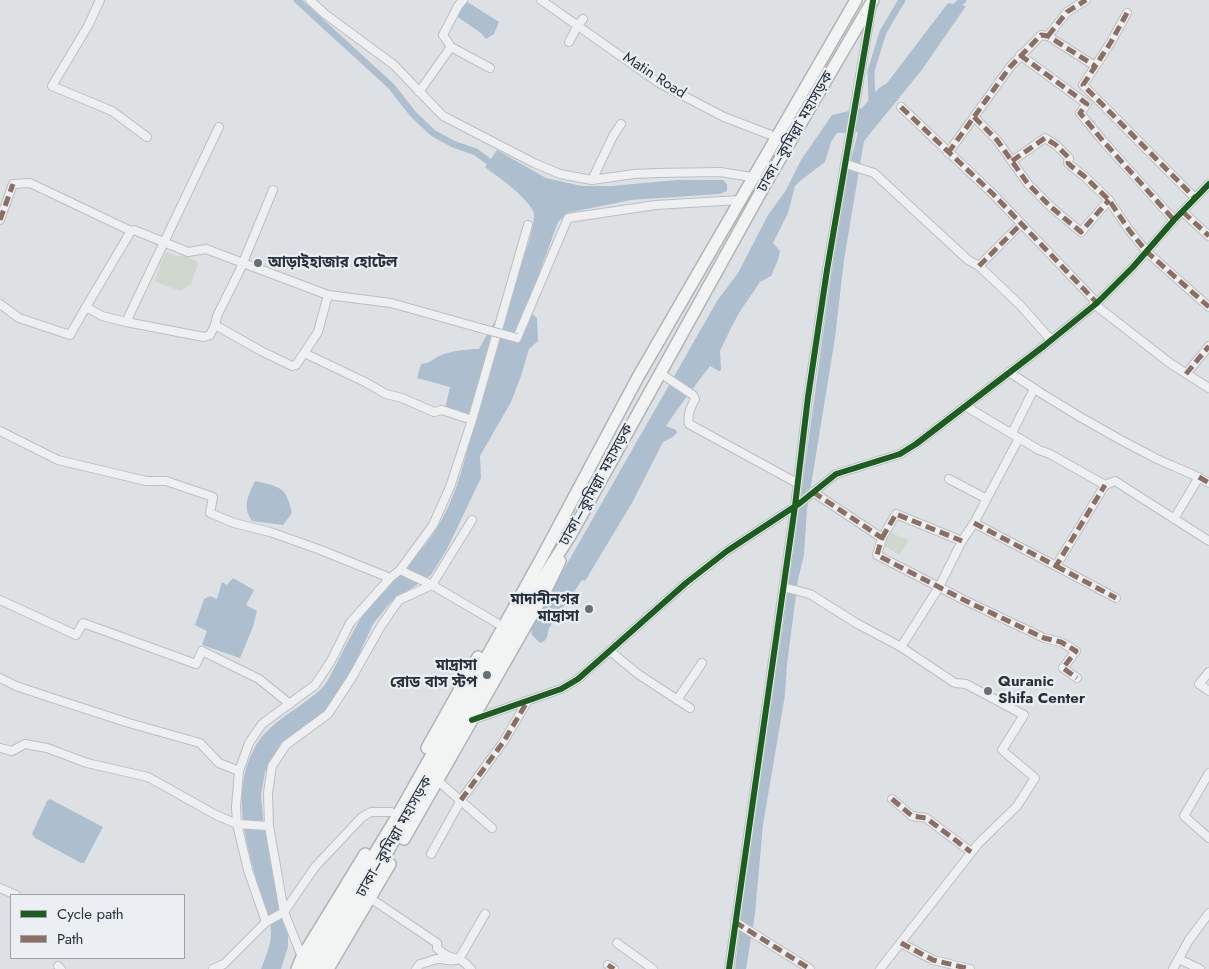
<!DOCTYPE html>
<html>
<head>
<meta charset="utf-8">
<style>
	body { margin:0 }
	#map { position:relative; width:1209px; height:969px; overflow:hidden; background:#dee1e4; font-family:Jost,sans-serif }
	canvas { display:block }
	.legend { position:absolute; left:10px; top:894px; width:175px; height:65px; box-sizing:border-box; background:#ebeff4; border:1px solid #9da3aa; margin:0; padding:6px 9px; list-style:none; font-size:15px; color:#27303b }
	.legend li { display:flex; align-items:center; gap:10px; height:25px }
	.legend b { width:25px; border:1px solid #9da3aa }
</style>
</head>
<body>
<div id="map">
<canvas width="1209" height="969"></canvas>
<ul class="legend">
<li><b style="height:6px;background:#1b5e20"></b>Cycle path</li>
<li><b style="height:6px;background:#8d6e63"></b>Path</li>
</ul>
</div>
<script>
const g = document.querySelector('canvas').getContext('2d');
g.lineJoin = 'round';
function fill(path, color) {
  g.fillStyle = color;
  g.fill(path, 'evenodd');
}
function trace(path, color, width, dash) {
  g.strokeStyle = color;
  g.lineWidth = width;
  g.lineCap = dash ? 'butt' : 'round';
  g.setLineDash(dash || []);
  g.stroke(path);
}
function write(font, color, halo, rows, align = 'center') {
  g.font = font + ' Jost,"Noto Sans Bengali",sans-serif';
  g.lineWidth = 4.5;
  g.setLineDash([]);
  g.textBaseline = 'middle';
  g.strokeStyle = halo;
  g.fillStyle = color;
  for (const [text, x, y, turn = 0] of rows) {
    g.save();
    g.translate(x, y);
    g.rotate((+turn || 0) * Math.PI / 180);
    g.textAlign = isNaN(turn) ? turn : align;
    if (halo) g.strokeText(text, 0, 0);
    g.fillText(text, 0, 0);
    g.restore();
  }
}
const green = new Path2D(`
	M166,252L179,257L181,254L196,261L198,264L191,284L180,291L154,281Z
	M889,532L909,540L899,555L882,544Z`);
const water = new Path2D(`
	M466,1L499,22L494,34L486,39L481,33L456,16Z
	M948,3L966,6L921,71L864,141L844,260L835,338L807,510L804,555L798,580L787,664L785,695L763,825L755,914L746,969H735L751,834L783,627L830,284L847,176L858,132L837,133L831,142L825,162L800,181L795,186L788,213L773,243L780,251L778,260L771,276L760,282L739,313L731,328L720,351L721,370L719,371L710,366C695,386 680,405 666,426L676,430L677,433L673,437L663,442L632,503L585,581L582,580L549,628C547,635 548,641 540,643L532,635L531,627L717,301L738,273L768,215L786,190L801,160L832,115L862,108L879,88L887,83Z
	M497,150L546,178L582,186H611L677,180H723L727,184V191L720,194L631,200L567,213L558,222L532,293L529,311L537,318L538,341L529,349L521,376L511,402L480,456L481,478L447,549L431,575L390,603L373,624L352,670L332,702L325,711L281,743L265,772L261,795L263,819L278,900L288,934V947L281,969H261C265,958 271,945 271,933C271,921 264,907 261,896C248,848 229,796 254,749C269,720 303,708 324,686C329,679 333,670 337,663C348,642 358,620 373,600C379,593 388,587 395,579C405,568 415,557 425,545C454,509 464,464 475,420L445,408L450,387L417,378L421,364C431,363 431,360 439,356C451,351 466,349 479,349C488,332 499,316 507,298C514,284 539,224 533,211C525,195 499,178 485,167Z
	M255,481C280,487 286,486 292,513L283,525L252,521C242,506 248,496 255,481Z
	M233,578L254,590L246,605L257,611L253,627L240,658L202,645L207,631L195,625L204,599L210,596L217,599L222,582L227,585Z
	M50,799L103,827L84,863H81L35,838L32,834L47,801Z`);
const canal = new Path2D(`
	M297,0L391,86L413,114L433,133L453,144L476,152L496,167
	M952,10L963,0
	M872,105L871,71L883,32L902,0`);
const minor = new Path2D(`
	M100,0L88,26L52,86L112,111L147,137
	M310,0L325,14L394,65L443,116L534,163L560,174L592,180L634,174L657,173L720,172L752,177
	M541,0L659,83L724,117L776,137
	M1127,13L1111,42L1083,85L1195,198
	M1048,36L1067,12L1086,0
	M569,42L578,25L583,19
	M451,47L490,68
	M1020,55L1087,104L1080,113L1103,141L1174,220
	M419,92L451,47L443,35L458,6L463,0
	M901,107L993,194L1097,303
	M974,117L997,140L1028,184L1051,207L1081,232L1109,200
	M948,153L1010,67L1041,35L1048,36L1095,66
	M1012,161L1045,138L1056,145L1069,158L1068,163L1071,166L1084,176L1109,200L1129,230L1147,252L1209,307
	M846,164L874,173L968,260L979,266L1020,305L1051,340
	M592,180L613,136L621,124
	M273,190L239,272L217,316L215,325L261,351L292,366L296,365L318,332L328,295L391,303L487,330
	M1183,212L1209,236
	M0,220L13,184L30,183L131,231L134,230L188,252L206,249L328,295
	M979,266L1021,224
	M0,304L19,318L70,335L86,307L102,316L126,322L219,127
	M1094,304L1171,364L1209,388
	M86,307L131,231
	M126,322L204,337L210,335L215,325
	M517,338L568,218L656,205L739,200
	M304,353L365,382L386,394L402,398L434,412L442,410L472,420
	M1009,372C1056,404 1106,433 1157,459C1174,467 1192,473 1209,483
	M660,373L693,395L695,399C691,407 687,414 689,424L797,483
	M1186,374L1209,346
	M965,406L1039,450L1050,454L1105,485L1115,481L1209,541
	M0,431L58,460L146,481H166L213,497L210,513L234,523L270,532L318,549L390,578
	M1012,433L1034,389
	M949,479L987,499
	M813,492L882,538L877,555L964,600L1044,638L1061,642L1076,651L1063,668L1077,678
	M1174,519L1199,477
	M974,523L1056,566L1105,485
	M882,538L896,514L962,541
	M1056,566L1116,598
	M400,570L432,585L497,623
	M783,587L810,594L856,623L901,647L955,683L966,684L1024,715L1002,750L1035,778L1017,806L978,844L880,969
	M0,600L76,635L83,623L196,664L202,651L259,679L290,704
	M901,647L939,587L962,541L974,523L1019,438
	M610,651L638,674L690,708
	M1209,672L1199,684L1209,691
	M0,678L16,686L58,700L129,723L200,743L219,763L239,771
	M677,700L702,663
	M472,720L561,689L578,679L686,583L727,551L800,503L836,474L900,454L916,444L1044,346L1097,303L1133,267L1174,220L1209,184
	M0,748L12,751L25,744L47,748L87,763L148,777L216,815L237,824L269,826
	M1209,773L1184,816L1209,838
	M437,780L492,828
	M892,799L912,816L926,818L971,852
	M431,854L461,800L504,741L527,702
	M0,888L16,895
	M370,898L437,943V948C444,955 449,957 458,959C463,960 468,966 471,969
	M266,922L284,912L315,867L362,817L371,812H391
	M735,922L810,969
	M617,943L653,969
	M901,943L933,960L970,969
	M302,957L284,912L269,826L268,793L272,766L286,745L328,714L351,679L381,626L399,600L432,585L472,520
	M1179,959L1200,969
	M608,965L614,969
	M58,966L61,969
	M213,969L224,964L266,922L248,870L237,824L236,807L239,771L249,743L262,724L315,685L331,661L350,623L390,578L400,570L433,525L450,487L472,420L528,225
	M416,969L420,964C426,963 432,960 437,959C445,958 451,963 459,959L485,914
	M729,969L795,506L808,397L827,270L872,5
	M1173,969L1189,940L1209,913`);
const highway = new Path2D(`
	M427,748L478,657
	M404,839L545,592L560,561
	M297,969L302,957L365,854
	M307,969L319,945L395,820L470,687L541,559L638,377L856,0
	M317,969L380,865L546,573L570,536L763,188L873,0
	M328,969L390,864`);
const minorBridge = new Path2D(`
	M487,330L517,338`);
const quiet = new Path2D(`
	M1127,13L1111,42L1083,85L1195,198
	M1048,36L1067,12L1086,0
	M1020,55L1087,104L1080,113L1103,141L1174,220
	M901,107L993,194L1097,303
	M974,117L997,140L1028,184L1051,207L1081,232L1109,200
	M948,153L1010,67L1041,35L1048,36L1095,66
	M1012,161L1045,138L1056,145L1069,158L1068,163L1071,166L1084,176L1109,200L1129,230L1147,252L1209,307
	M1183,212L1209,236
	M0,220L13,184
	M979,266L1021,224
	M1186,374L1209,346
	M1199,477L1209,483
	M813,492L882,538L877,555L964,600L1044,638L1061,642L1076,651L1063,668L1077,678
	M974,523L1056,566L1105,485
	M882,538L896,514L962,541
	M1056,566L1116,598
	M892,799L912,816L926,818L971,852
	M461,800L504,741L527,702
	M735,922L810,969
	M901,943L933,960L970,969
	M608,965L614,969`);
const cycleway = new Path2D(`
	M472,720L561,689L578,679L686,583L727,551L800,503L836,474L900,454L916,444L1044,346L1097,303L1133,267L1174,220L1209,184
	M729,969L795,506L808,397L827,270L873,1`);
const markers = [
	[258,263,5,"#676e76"],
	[589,609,5,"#676e76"],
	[487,675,5,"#676e76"],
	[988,691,5,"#676e76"]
];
const streetNames = [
	["Matin Road",654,76,33],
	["ঢাকা–কুমিল্লা মহাসড়ক",796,132,-60],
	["ঢাকা–কুমিল্লা মহাসড়ক",597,485,-61],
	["ঢাকা–কুমিল্লা মহাসড়ক",395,837,-60]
];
const poiNames = [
	["আড়াইহাজার হোটেল",268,263],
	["মাদানীনগর",579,600,"right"],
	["মাদ্রাসা",579,617,"right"],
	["মাদ্রাসা",477,666,"right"],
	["রোড বাস স্টপ",477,683,"right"],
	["Quranic",998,682],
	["Shifa Center",998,699]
];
fill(green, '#cfd7cf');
fill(water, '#adbfce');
trace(canal, '#adbfce', 7);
trace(minor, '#bcbfc2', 10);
trace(highway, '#b0b4b8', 14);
trace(minor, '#edeff0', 8);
trace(highway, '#f2f4f4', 11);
trace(minorBridge, '#bcbfc2', 10, []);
trace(minorBridge, '#edeff0', 8);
trace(quiet, '#8d6e63', 5, [10, 5]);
trace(cycleway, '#1b5e20', 6);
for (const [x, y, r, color] of markers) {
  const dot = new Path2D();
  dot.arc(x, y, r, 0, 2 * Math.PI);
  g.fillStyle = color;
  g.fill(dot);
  trace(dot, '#ebeff4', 2);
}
write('15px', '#27303b', '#ebeff4', streetNames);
write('bold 15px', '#27303b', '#ebeff4', poiNames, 'left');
</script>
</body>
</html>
